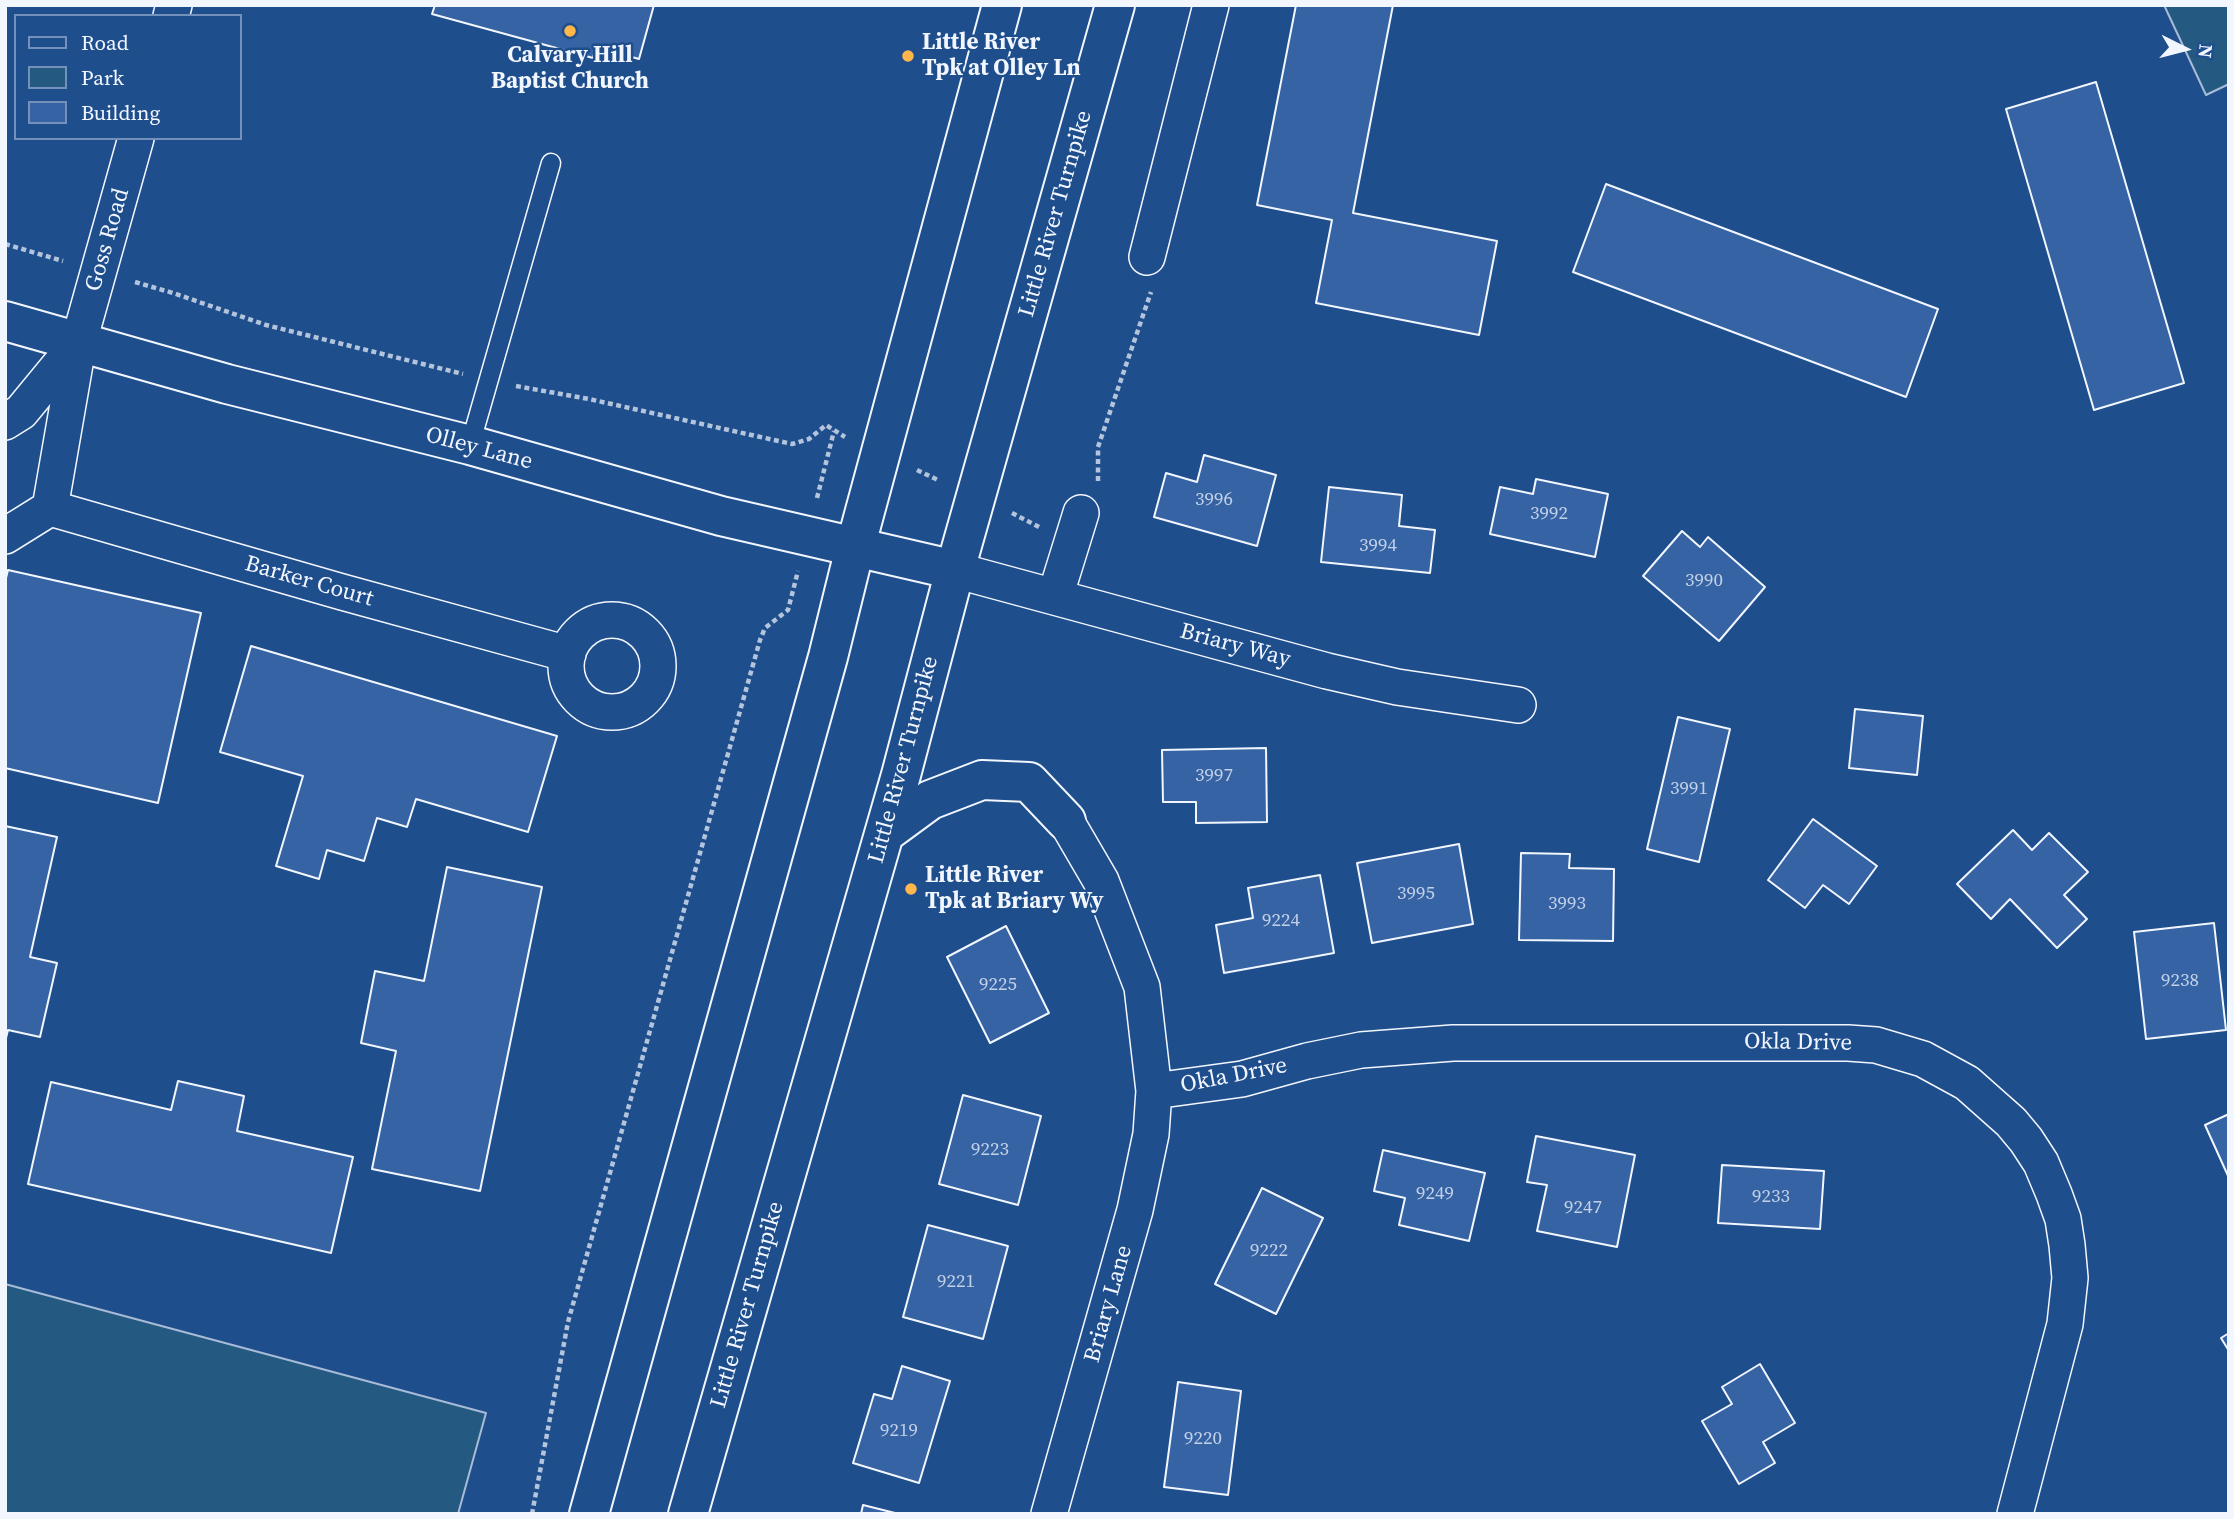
<!DOCTYPE html>
<html>
<head>
<meta charset="utf-8">
<style>
	body { margin:0 }
	#map { position:relative; width:2234px; height:1519px; overflow:hidden; background:#1f4e8c; font-family:"Source Serif 4",serif }
	canvas { display:block }
	.frame { position:absolute; inset:0; border:7px solid #f2f6ff; pointer-events:none }
	.legend { position:absolute; left:14px; top:14px; width:228px; height:126px; box-sizing:border-box; background:#1f4e8c; border:2px solid #7391ba; margin:0; padding:9px 12px; list-style:none; font-size:21px; color:#f2f6ff }
	.legend li { display:flex; align-items:center; gap:14px; height:35px }
	.legend b { width:35px; border:2px solid #7391ba }
	.north { position:absolute; left:2150px; top:14px; width:70px; height:70px; -webkit-text-stroke:5px #1f4e8c; paint-order:stroke; rotate:96deg; font-size:19px; font-weight:700; line-height:28px; text-align:center; color:#f2f6ff }
	.north::after { content:''; display:block; margin:auto; width:24px; height:32px; background:#f2f6ff; clip-path:polygon(50% 0,100% 100%,50% 72%,0 100%) }
</style>
</head>
<body>
<div id="map">
<canvas width="2234" height="1519"></canvas>
<div class="frame"></div>
<ul class="legend">
<li><b style="height:9px;background:#1f4e8c"></b>Road</li>
<li><b style="height:19px;background:#245a82"></b>Park</li>
<li><b style="height:19px;background:#3563a3"></b>Building</li>
</ul>
<div class="north">N</div>
</div>
<script>
const g = document.querySelector('canvas').getContext('2d');
g.lineJoin = 'round';
function fill(path, color) {
  g.fillStyle = color;
  g.fill(path, 'evenodd');
}
function trace(path, color, width, dash) {
  g.strokeStyle = color;
  g.lineWidth = width;
  g.lineCap = dash ? 'butt' : 'round';
  g.setLineDash(dash || []);
  g.stroke(path);
}
function write(font, color, halo, rows, align = 'center') {
  g.font = font + ' "Source Serif 4",serif';
  g.lineWidth = 5;
  g.setLineDash([]);
  g.textBaseline = 'middle';
  g.strokeStyle = halo;
  g.fillStyle = color;
  for (const [text, x, y, turn = 0] of rows) {
    g.save();
    g.translate(x, y);
    g.rotate((+turn || 0) * Math.PI / 180);
    g.textAlign = isNaN(turn) ? turn : align;
    if (halo) g.strokeText(text, 0, 0);
    g.fillText(text, 0, 0);
    g.restore();
  }
}
const green = new Path2D(`
	M2164,5H2229V84L2206,95Z
	M5,1284L486,1413L458,1514H5Z`);
const building = new Path2D(`
	M435,5H654L639,59L596,47L593,58L432,14Z
	M1296,5H1393L1353,213L1497,241L1479,335L1316,303L1332,220L1257,205Z
	M2096,82L2184,383L2094,410L2006,109Z
	M1606,184L1938,309L1906,397L1573,272Z
	M1204,455L1276,475L1257,546L1154,517L1166,473L1197,482Z
	M1536,479L1608,494L1595,557L1490,534L1500,487L1533,494Z
	M1329,487L1402,495L1399,526L1435,530L1430,573L1321,562Z
	M1682,531L1700,547L1708,537L1765,587L1719,641L1643,576Z
	M8,570L201,613L158,803L5,768V582Z
	M251,646L557,736L528,832L416,799L407,827L377,818L364,861L327,850L319,879L276,866L303,776L220,752Z
	M1855,709L1923,716L1917,775L1849,768Z
	M1678,717L1730,729L1699,862L1647,849Z
	M1266,748L1267,822L1196,823V802H1163L1162,750Z
	M1813,819L1877,866L1849,904L1823,885L1805,908L1768,880Z
	M5,826L57,837L30,957L57,963L40,1037L8,1030L5,1042Z
	M2013,830L2032,850L2049,833L2088,872L2064,895L2087,919L2057,948L2010,899L1991,919L1957,884Z
	M1459,844L1473,924L1372,943L1357,863Z
	M1521,853L1570,854L1569,868L1614,869L1613,941L1519,940Z
	M447,867L542,887L480,1191L372,1169L396,1051L361,1043L375,971L424,981Z
	M1320,875L1334,953L1224,973L1216,925L1253,918L1248,888Z
	M2214,923L2226,1030L2146,1039L2134,932Z
	M1006,926L1049,1013L990,1043L947,957Z
	M178,1081L244,1096L237,1131L353,1157L331,1253L28,1184L51,1082L171,1110Z
	M963,1095L1041,1116L1018,1205L939,1184Z
	M2229,1114V1178L2205,1125Z
	M1536,1136L1635,1155L1617,1247L1537,1231L1547,1185L1527,1182Z
	M1383,1150L1485,1173L1469,1241L1399,1225L1405,1198L1374,1191Z
	M1722,1165L1824,1171L1820,1229L1718,1223Z
	M1262,1188L1323,1218L1276,1314L1215,1284Z
	M928,1225L1008,1246L983,1339L903,1317Z
	M2229,1333V1351L2221,1338Z
	M1760,1364L1795,1423L1763,1442L1775,1463L1739,1484L1702,1421L1732,1404L1722,1387Z
	M902,1366L950,1381L919,1483L853,1463L874,1394L892,1399Z
	M1178,1382L1241,1391L1228,1495L1164,1487Z
	M863,1505L899,1514H861Z`);
const path = new Path2D(`
	M5,244L63,261
	M135,282L173,293L266,325L463,374
	M516,386L589,399L792,444L809,439L826,425L845,437
	M917,470L940,481
	M1098,481V447L1151,292
	M817,498L834,431
	M1012,513L1039,527
	M532,1514L568,1322L760,640L765,628L788,610L798,571`);
const lane = new Path2D(`
	M470,445L551,163`);
const street = new Path2D(`
	M171,16L174,5
	M1147,257L1211,5
	M5,422L21,412L77,344
	M50,508L79,341L136,138
	M5,536L50,508L342,592L568,654
	M955,570L1327,671L1397,687L1518,705
	M1055,597L1081,513
	M566 666a46 46 0 1 1 92 0a46 46 0 1 1-92 0Z
	M1154,1091L1242,1079L1307,1061L1361,1050L1453,1043H1848L1876,1045L1923,1059L1967,1083L2011,1122L2026,1140L2041,1163L2054,1194L2063,1219L2067,1245L2070,1278L2065,1324L2015,1514
	M1049,1514L1135,1210L1151,1134L1154,1091L1142,987L1101,881L1066,821`);
const secondary = new Path2D(`
	M5,321L227,384L470,445L721,516L955,570`);
const primary = new Path2D(`
	M885,833L930,800L982,780L1029,782L1066,821
	M589,1514L828,657L855,548L1002,5
	M688,1514L901,775L955,570L1115,5`);
const markers = [
	[570,31,7,"#ffb74d"],
	[908,56,7,"#ffb74d"],
	[911,889,7,"#ffb74d"]
];
const numberNames = [
	["3996",1214,500],
	["3992",1549,514],
	["3994",1378,546],
	["3990",1704,581],
	["3997",1214,776],
	["3991",1689,789],
	["3995",1416,894],
	["3993",1567,904],
	["9224",1281,921],
	["9238",2180,981],
	["9225",998,985],
	["9223",990,1150],
	["9249",1435,1194],
	["9233",1771,1197],
	["9247",1583,1208],
	["9222",1269,1251],
	["9221",956,1282],
	["9219",899,1431],
	["9220",1203,1439]
];
const poiNames = [
	["Little River",922,43],
	["Tpk at Olley Ln",922,69],
	["Calvary Hill",570,56,"center"],
	["Baptist Church",570,82,"center"],
	["Little River",925,876],
	["Tpk at Briary Wy",925,902]
];
const streetNames = [
	["Little River Turnpike",1056,214,-74],
	["Goss Road",108,240,-74],
	["Olley Lane",479,449,15],
	["Barker Court",309,582,16],
	["Briary Way",1235,646,15],
	["Little River Turnpike",904,760,-75],
	["Okla Drive",1798,1043,1],
	["Okla Drive",1234,1076,-11],
	["Briary Lane",1109,1304,-74],
	["Little River Turnpike",748,1305,-74]
];
fill(green, '#245a82');
trace(green, '#a8bbd7', 2);
fill(building, '#3563a3');
trace(building, '#f2f6ff', 2);
trace(lane, '#f2f6ff', 21);
trace(street, '#f2f6ff', 38);
trace(secondary, '#f2f6ff', 42);
trace(primary, '#f2f6ff', 42);
trace(path, '#b3c4dc', 4.5, [5, 3.5]);
trace(lane, '#1f4e8c', 18);
trace(street, '#1f4e8c', 35);
trace(secondary, '#1f4e8c', 38);
trace(primary, '#1f4e8c', 38);
for (const [x, y, r, color] of markers) {
  const dot = new Path2D();
  dot.arc(x, y, r, 0, 2 * Math.PI);
  g.fillStyle = color;
  g.fill(dot);
  trace(dot, '#1f4e8c', 2.5);
}
write('19px', '#c3d1e8', null, numberNames);
write('bold 23px', '#f2f6ff', '#1f4e8c', poiNames, 'left');
write('23px', '#f2f6ff', '#1f4e8c', streetNames);
</script>
</body>
</html>
